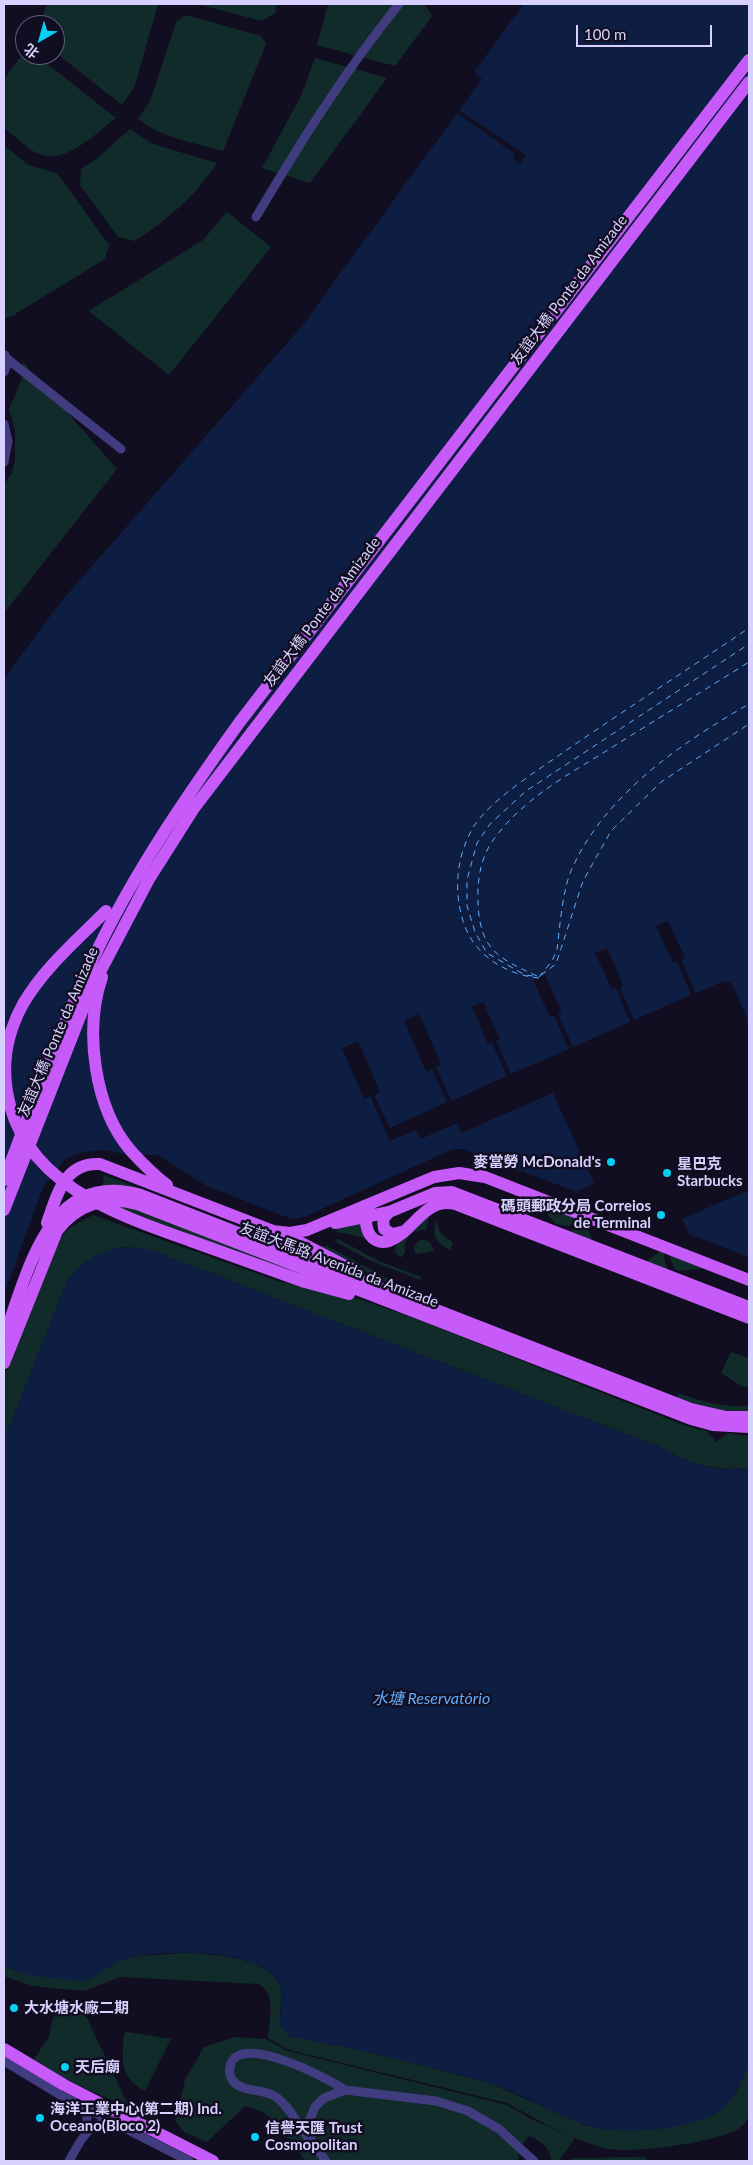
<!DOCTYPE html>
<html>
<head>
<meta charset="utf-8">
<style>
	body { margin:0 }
	#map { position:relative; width:753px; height:2165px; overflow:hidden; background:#120e21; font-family:Lato,"Noto Sans SC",sans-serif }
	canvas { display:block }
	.frame { position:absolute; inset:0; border:5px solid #d8d0fe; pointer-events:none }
	.north { position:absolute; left:15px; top:15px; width:50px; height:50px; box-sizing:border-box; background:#120e21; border:1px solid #615c79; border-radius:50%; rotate:218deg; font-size:14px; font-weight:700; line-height:20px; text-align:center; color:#d8d0fe }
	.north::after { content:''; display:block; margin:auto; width:18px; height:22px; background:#08cef2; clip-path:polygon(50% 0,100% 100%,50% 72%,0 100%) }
	.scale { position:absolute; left:576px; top:25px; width:136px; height:22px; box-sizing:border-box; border:2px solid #d8d0fe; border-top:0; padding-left:6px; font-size:15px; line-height:18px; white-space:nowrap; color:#d8d0fe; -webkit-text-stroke:4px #120e21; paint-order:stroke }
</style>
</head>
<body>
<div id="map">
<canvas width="753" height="2165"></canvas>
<div class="frame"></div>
<div class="north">北</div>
<div class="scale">100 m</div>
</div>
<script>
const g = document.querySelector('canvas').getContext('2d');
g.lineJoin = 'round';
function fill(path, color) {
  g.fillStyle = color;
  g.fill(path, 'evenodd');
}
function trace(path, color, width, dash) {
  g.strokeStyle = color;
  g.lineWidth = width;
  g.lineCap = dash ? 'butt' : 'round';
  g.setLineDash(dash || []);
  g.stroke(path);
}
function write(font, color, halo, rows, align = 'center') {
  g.font = font + ' Lato,"Noto Sans SC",sans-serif';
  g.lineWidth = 5;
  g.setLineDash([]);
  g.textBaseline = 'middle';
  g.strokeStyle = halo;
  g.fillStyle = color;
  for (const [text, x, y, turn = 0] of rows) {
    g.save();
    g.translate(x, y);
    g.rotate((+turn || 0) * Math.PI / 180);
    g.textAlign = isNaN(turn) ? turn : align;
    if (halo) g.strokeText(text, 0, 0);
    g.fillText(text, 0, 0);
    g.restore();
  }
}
const green = new Path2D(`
	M47,4H158L134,88L122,105L55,52V25H40Z
	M197,4H277L275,13L262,21Z
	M328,4H425L432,16L395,66L317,45Z
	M186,15L261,36L266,44L223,151C195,143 162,138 138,119L151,99L176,22Z
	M25,51V55H36L116,118C93,135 62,170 31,150C22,143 13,135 4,128V79Z
	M315,58L387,78L310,183L262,168L301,96Z
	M130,129L153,144L217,163C195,196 169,219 135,241L118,237L80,185L81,169L95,160Z
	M4,145L28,165L57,173L109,245L105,259L12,316L4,318Z
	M227,212L271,247L169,375L89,311L203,240Z
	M23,362L117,469L4,613V484L11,475L15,460V429L9,409L21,381Z
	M104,1175L150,1192L102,1190Z
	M542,1201L583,1218L569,1226L556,1224L541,1207Z
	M119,1205L145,1211L295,1270L292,1274L111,1208Z
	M430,1213L426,1230C411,1229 404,1239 405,1253L400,1258L395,1251L397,1242Z
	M93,1215L278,1281L362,1300L414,1318L686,1426L707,1431L716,1442L727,1433L749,1436V1468C716,1471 689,1465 660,1447L151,1250L127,1247L115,1248L67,1281L4,1441V1377L50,1256L61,1237L72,1226Z
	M437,1219C438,1231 441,1237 453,1242L450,1250C435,1243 431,1234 437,1219Z
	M588,1220V1229L593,1243L566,1233L584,1225Z
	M361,1222C361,1241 377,1238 385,1249L362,1237L337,1232L338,1226Z
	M338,1239L379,1261L421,1277L420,1280L367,1259L336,1242Z
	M424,1239L430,1242L434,1251L416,1254L414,1250C415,1243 418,1241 424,1239Z
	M327,1246L396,1283L424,1295L426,1302L313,1247Z
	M663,1249L665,1263L669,1271L644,1263Z
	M668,1253L707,1268L680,1271L675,1269Z
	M731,1352L749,1358V1388L741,1386L721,1373Z
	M679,1393C702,1402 724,1407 749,1406V1414L726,1416L674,1403Z
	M185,1953C212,1954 272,1956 281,1989C284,1999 277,2013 281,2023C283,2027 287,2032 289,2036L388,2056L492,2084L587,2126L713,2115L736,2092L749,2064V2114C747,2121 744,2125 738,2129C717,2142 628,2155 604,2148C570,2138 537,2120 507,2103L289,2050L268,2038C269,2020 277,1995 259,1984L120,1977L84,1991L33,1986L4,1976V1966L25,1974L85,1981L118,1961L136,1956Z
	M62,2012L85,2014L129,2107L86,2089L32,2062L49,2037L53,2018Z
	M127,2032L171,2039L145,2091C119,2078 122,2059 124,2034Z
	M235,2037L265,2039L288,2051L507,2105L531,2119L575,2138L559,2161H552C549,2147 542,2141 529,2136L521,2146L518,2161H305C290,2141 273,2110 245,2106L207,2142L184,2132L175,2121L185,2080L204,2047Z
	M645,2157L647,2161H570L573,2158Z`);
const water = new Path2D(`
	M524,4H749V1257L463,1149H453L306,1216L295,1219L283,1216L205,1185L158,1155H128L104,1150L84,1152L66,1158L43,1187L4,1295V679L59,604L302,326L482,79L474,72Z
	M127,1247L151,1250L660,1447C688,1465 717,1472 749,1468V2064C742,2080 735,2097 722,2109C697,2130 617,2137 586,2125C553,2114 522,2093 489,2083C423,2064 357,2049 289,2036L280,2026C279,2012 286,1995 278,1981C258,1946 152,1949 119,1961C107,1966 96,1977 86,1981C81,1982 33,1976 25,1974C18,1972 11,1968 4,1966V1441L67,1281C83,1260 101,1250 127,1247Z`);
const pier = new Path2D(`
	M459,110L526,155L520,164L513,158L515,154L457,113Z
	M668,921L685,958L681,960L696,993L724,981H728L732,984L749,1023V1190L682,1219L690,1236L576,1191L594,1184L553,1093L461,1133L457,1123L421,1139L416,1130L390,1141L370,1096L364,1099L342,1048L358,1041L380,1092L374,1095L390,1128L447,1102L432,1069L426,1072L404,1021L419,1014L442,1065L436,1067L451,1101L507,1076L492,1043L488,1044L472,1007L483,1002L500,1039L496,1041L511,1074L569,1049L554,1016L550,1017L533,980L545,975L562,1012L558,1014L573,1047L630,1022L616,988L612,990L595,953L607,948L623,985L620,987L634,1020L691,995L677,961L673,963L656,926Z`);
const ferry = new Path2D(`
	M541,975L556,964L583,881L611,831L661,782L749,724
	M533,976L525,975L487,953L475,932L467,906V880L477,843L490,824L526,791L749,644
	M537,976C498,958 480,950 478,903C477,878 481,854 497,835C526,797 571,773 611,748C657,719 703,691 749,662
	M539,977L552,961L557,950C560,926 562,893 571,871C603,796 681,743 749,704
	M539,978C507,975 475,956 464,924C453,891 456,856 474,826C491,800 535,772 561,754C623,711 687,670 749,628`);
const minor = new Path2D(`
	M256,217C300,143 345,71 399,4
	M5,357L121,449
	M4,372L6,367L5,355
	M4,424L8,441L4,462
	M4,2061L60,2095L189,2161
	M81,2106L87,2117L86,2134
	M309,2139C299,2126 289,2106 276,2097C264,2088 243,2093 233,2081C229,2076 229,2069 231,2063C243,2034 328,2078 345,2090
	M69,2161C79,2144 88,2120 112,2123
	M326,2161L311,2141L310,2119L315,2107L324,2098L345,2090L436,2101L468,2111L499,2129L534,2161`);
const primary = new Path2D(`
	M102,977C84,1030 94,1108 131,1151C142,1163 154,1175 167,1185
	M4,1180C30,1112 54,1044 84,979C124,887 181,804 239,723L749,60
	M4,1210L90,991L149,879L194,808L749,82
	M369,1210C361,1224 370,1247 389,1241C414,1232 424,1197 455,1204L749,1318
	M389,1212L383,1219L384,1229L392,1234L401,1232
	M47,1223C57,1195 64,1162 100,1164L294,1239L355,1271
	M335,1223L389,1212L435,1193L452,1192L749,1307
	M272,1231L290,1233L307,1230L434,1177L459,1173L485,1177L749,1280
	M191,1241L305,1282L349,1294
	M4,1337C28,1273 48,1168 141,1195L691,1409L726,1417H749
	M4,1363L57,1231C76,1205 106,1195 137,1204L691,1419L713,1425L749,1427
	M4,2049L64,2085L213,2161`);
const primaryBridge = new Path2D(`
	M106,911C77,940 44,968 23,1004C8,1031 2,1062 7,1092C22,1183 115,1214 191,1241`);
const markers = [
	[611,1162,5,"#08cef2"],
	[667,1173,5,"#08cef2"],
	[661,1215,5,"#08cef2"],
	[14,2008,5,"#08cef2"],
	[65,2067,5,"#08cef2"],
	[40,2118,5,"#08cef2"],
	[255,2137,5,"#08cef2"]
];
const streetNames = [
	["友誼大橋 Ponte da Amizade",569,290,-53],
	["友誼大橋 Ponte da Amizade",322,612,-53],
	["友誼大橋 Ponte da Amizade",58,1032,-67],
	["友誼大馬路 Avenida da Amizade",339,1265,21]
];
const poiNames = [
	["麥當勞 McDonald's",601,1162,"right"],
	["星巴克",677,1164],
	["Starbucks",677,1181],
	["碼頭郵政分局 Correios",651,1206,"right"],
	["de Terminal",651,1223,"right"],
	["大水塘水廠二期",24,2008],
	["天后廟",75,2067],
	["海洋工業中心(第二期) Ind.",50,2109],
	["Oceano(Bloco 2)",50,2126],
	["信譽天匯 Trust",265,2128],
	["Cosmopolitan",265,2145]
];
const waterNames = [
	["水塘 Reservatório",431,1699]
];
fill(green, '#112b2b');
fill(water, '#0d1e42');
fill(pier, '#120e21');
trace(ferry, '#61abfa', 1, [6, 5]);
trace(minor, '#413b7f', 9);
trace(primary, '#c75bfa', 12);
trace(primaryBridge, '#c75bfa', 12);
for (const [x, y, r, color] of markers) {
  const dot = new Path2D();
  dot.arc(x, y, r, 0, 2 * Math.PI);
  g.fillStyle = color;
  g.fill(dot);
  trace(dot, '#120e21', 2);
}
write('15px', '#d8d0fe', '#120e21', streetNames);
write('bold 15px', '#d8d0fe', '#120e21', poiNames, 'left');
write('italic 16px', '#61abfa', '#120e21', waterNames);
</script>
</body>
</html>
